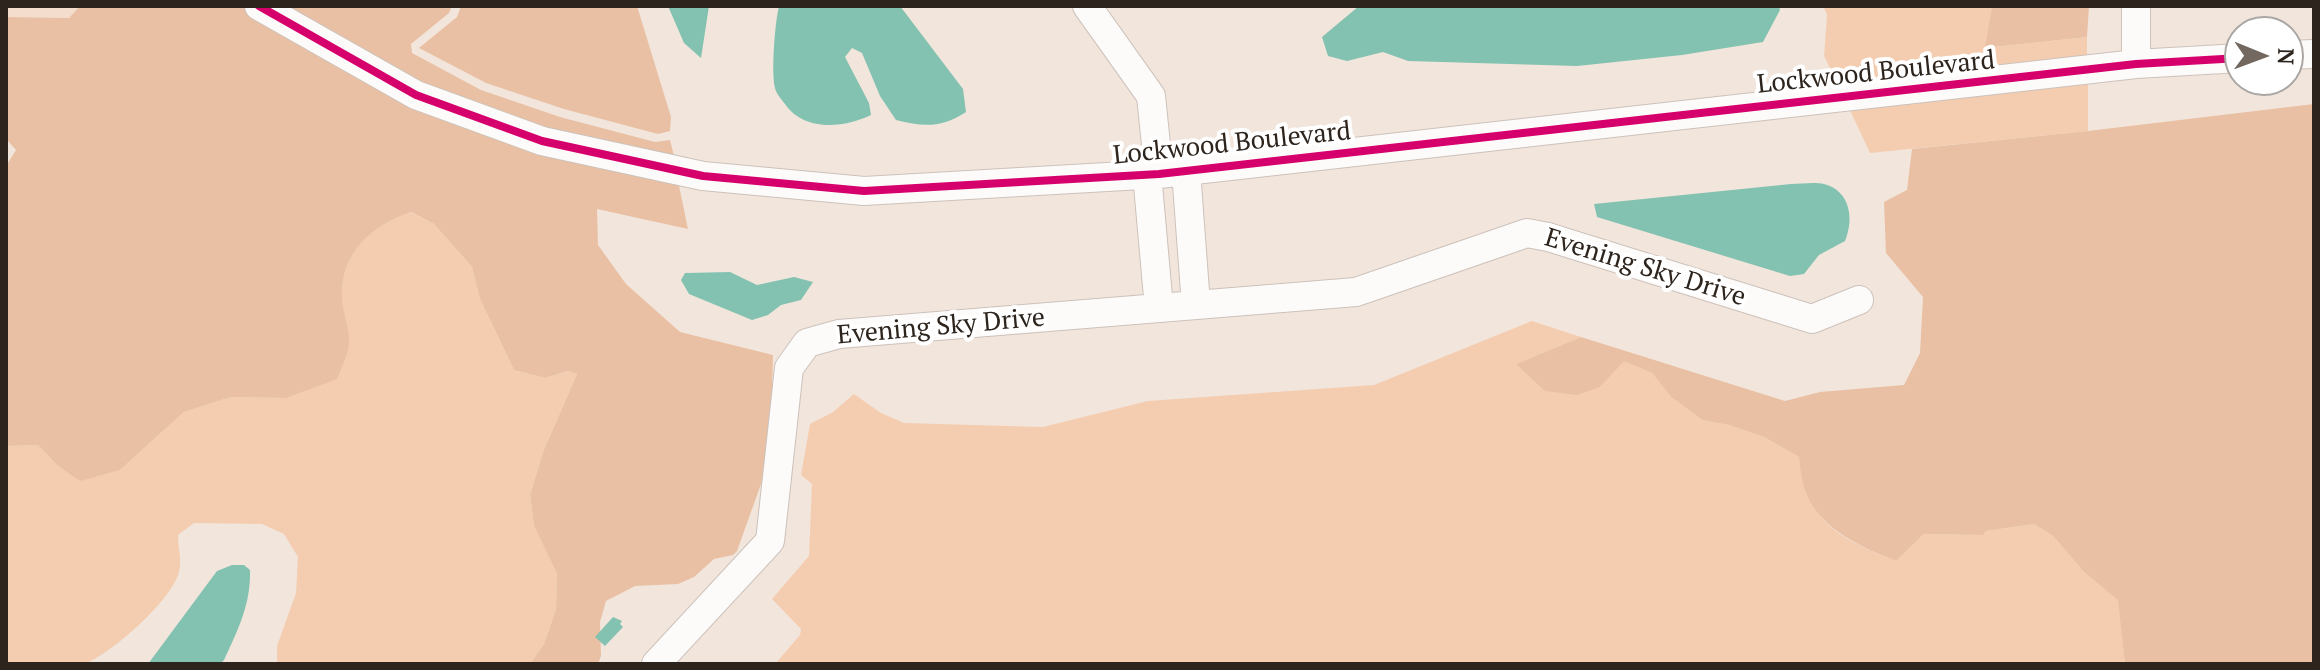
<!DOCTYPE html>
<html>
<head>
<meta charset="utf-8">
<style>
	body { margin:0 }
	#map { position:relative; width:2320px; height:670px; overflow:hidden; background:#f2e5dc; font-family:"PT Serif",serif }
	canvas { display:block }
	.frame { position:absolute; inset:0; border:8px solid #2d241d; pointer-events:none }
	.north { position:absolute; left:2224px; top:16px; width:80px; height:80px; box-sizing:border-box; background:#fff; border:2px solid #aba7a5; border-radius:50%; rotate:91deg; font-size:22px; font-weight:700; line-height:32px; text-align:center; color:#2d241d }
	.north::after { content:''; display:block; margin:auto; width:28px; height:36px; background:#726860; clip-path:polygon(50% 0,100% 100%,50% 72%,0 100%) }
</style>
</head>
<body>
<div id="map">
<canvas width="2320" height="670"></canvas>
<div class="frame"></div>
<div class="north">N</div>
</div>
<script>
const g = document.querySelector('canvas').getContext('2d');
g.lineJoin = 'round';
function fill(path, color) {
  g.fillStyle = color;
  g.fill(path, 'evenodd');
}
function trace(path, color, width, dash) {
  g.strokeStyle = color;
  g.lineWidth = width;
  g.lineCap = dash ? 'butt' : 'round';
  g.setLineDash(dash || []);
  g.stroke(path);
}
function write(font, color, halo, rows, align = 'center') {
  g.font = font + ' "PT Serif",serif';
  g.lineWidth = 8;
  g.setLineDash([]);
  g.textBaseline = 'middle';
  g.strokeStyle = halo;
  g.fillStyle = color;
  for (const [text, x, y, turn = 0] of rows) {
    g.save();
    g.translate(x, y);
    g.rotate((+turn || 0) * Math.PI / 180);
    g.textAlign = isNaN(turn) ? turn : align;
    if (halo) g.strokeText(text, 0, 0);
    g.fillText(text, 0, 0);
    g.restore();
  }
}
const built = new Path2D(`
	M6,6H80L69,18L6,17Z`);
const green = new Path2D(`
	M1823,6H1992L1986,48L2087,37V60L1840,88L1824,56L1827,15Z
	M2088,80V131L1870,153L1848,106Z
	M410,212L434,224L472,267L480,299L514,370L545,378L569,371L577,374L543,452L530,495L534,526L557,574L556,609L544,644L530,664H277V646L296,593L298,557L284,534L262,524L194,523L178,535C178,546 182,562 179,572C171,601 114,651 87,663C74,668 23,664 6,664V446L38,445L57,465L120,470L184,412L231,397L286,398L349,344C346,324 339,301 343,281C349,244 378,224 410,212Z
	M1532,321L1581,337L1516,364L1600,387L1624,360L1652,373L1671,397L1702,420L1729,425L1764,437L1799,457C1808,523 1838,538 1896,561L1924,534L1983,535L1986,531L2034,524L2053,536L2084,572L2119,600L2125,664H775L800,635L801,629L772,599L809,556L812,484L801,475L810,424L833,412L854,394L881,413L904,423L1043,427L1148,401L1374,385Z`);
const forest = new Path2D(`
	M80,6H242L270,26L678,181L688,229L597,209L598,245L626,284L680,332L773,355L770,459L737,551L733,555L714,559L694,577L678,584L635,586L606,601L600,622L601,656L598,664H530L544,644L556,609L557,574L534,526L530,495L543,452L577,374L568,371L545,378L514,370L480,299L472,267L434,224L411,212C371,226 340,253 342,299C343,314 350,329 349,343C349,354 341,368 337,379L286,398L231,397L184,412L120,470L80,481L57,465L38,445L6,446V166L16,150L6,139V17L69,18Z
	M276,6H452L449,13L411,44L412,53L481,90L560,117L655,142L670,140L675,160L546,132L420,86Z
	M461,6H637L671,117L670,131L658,134L564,109L486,83L419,48L457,17Z
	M1992,6H2089L2087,37L1985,48Z
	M2314,104V664H2125L2118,600L2084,572L2053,536L2034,524L1986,531L1983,535L1924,534L1896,561C1858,546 1813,526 1803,483C1801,474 1800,466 1799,457L1764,437L1729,425L1702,420L1671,397L1652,373L1624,361L1600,387L1577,395L1545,391L1516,364L1581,337L1785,401L1820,392L1904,385L1920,353L1923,297L1886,253L1884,202L1907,190L1912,149L2088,131Z`);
const water = new Path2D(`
	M668,6H709L701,58L684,43Z
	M779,6H900L963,89L966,112C941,128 924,127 896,120L880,96L862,53L852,48L845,57L869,103L871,115C844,128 804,132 785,104C781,99 776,93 775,88C771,72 775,22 779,6Z
	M1359,6H1779L1780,10L1763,42L1682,55L1577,66L1408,61L1383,52L1347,61L1328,56L1322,37Z
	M1791,184C1801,184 1814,182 1824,184C1851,191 1854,220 1845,241L1819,255L1804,274L1790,276L1597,217L1594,204Z
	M730,272L757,285L794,277L813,282L801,300L781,305L768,315L752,320L689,294L681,280L685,273Z
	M232,565H244L250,570C251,604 238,630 224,660L220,664H148L217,571Z
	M613,617L622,621L620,624L623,627L605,646L595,637Z`);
const minor = new Path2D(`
	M259,6L416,95L542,141L703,176L864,191L1159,174L2136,64L2240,58
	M1087,6L1151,96L1159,174
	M2288,55L2314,54
	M2136,64V6
	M1186,171L1196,305
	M1147,174L1159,308
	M656,664L770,541L789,368L807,343L839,334L1356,292L1527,233L1548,237L1812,319L1859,300`);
const cycleway = new Path2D(`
	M259,6L416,95L542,141L703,176L864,191L1159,174L2136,64L2240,58`);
const streetNames = [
	["Lockwood Boulevard",1876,73,-6],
	["Lockwood Boulevard",1232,144,-6],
	["Evening Sky Drive",1645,268,17],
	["Evening Sky Drive",941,327,-5]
];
fill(built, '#f5ddcd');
fill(green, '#f4cdb1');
fill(forest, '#e9c0a3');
fill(water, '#83c2b1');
trace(minor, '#ccc2bb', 30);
trace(minor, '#fdfbfa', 28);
trace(cycleway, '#d6006c', 8);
write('26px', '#2d241d', '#fff', streetNames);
</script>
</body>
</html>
